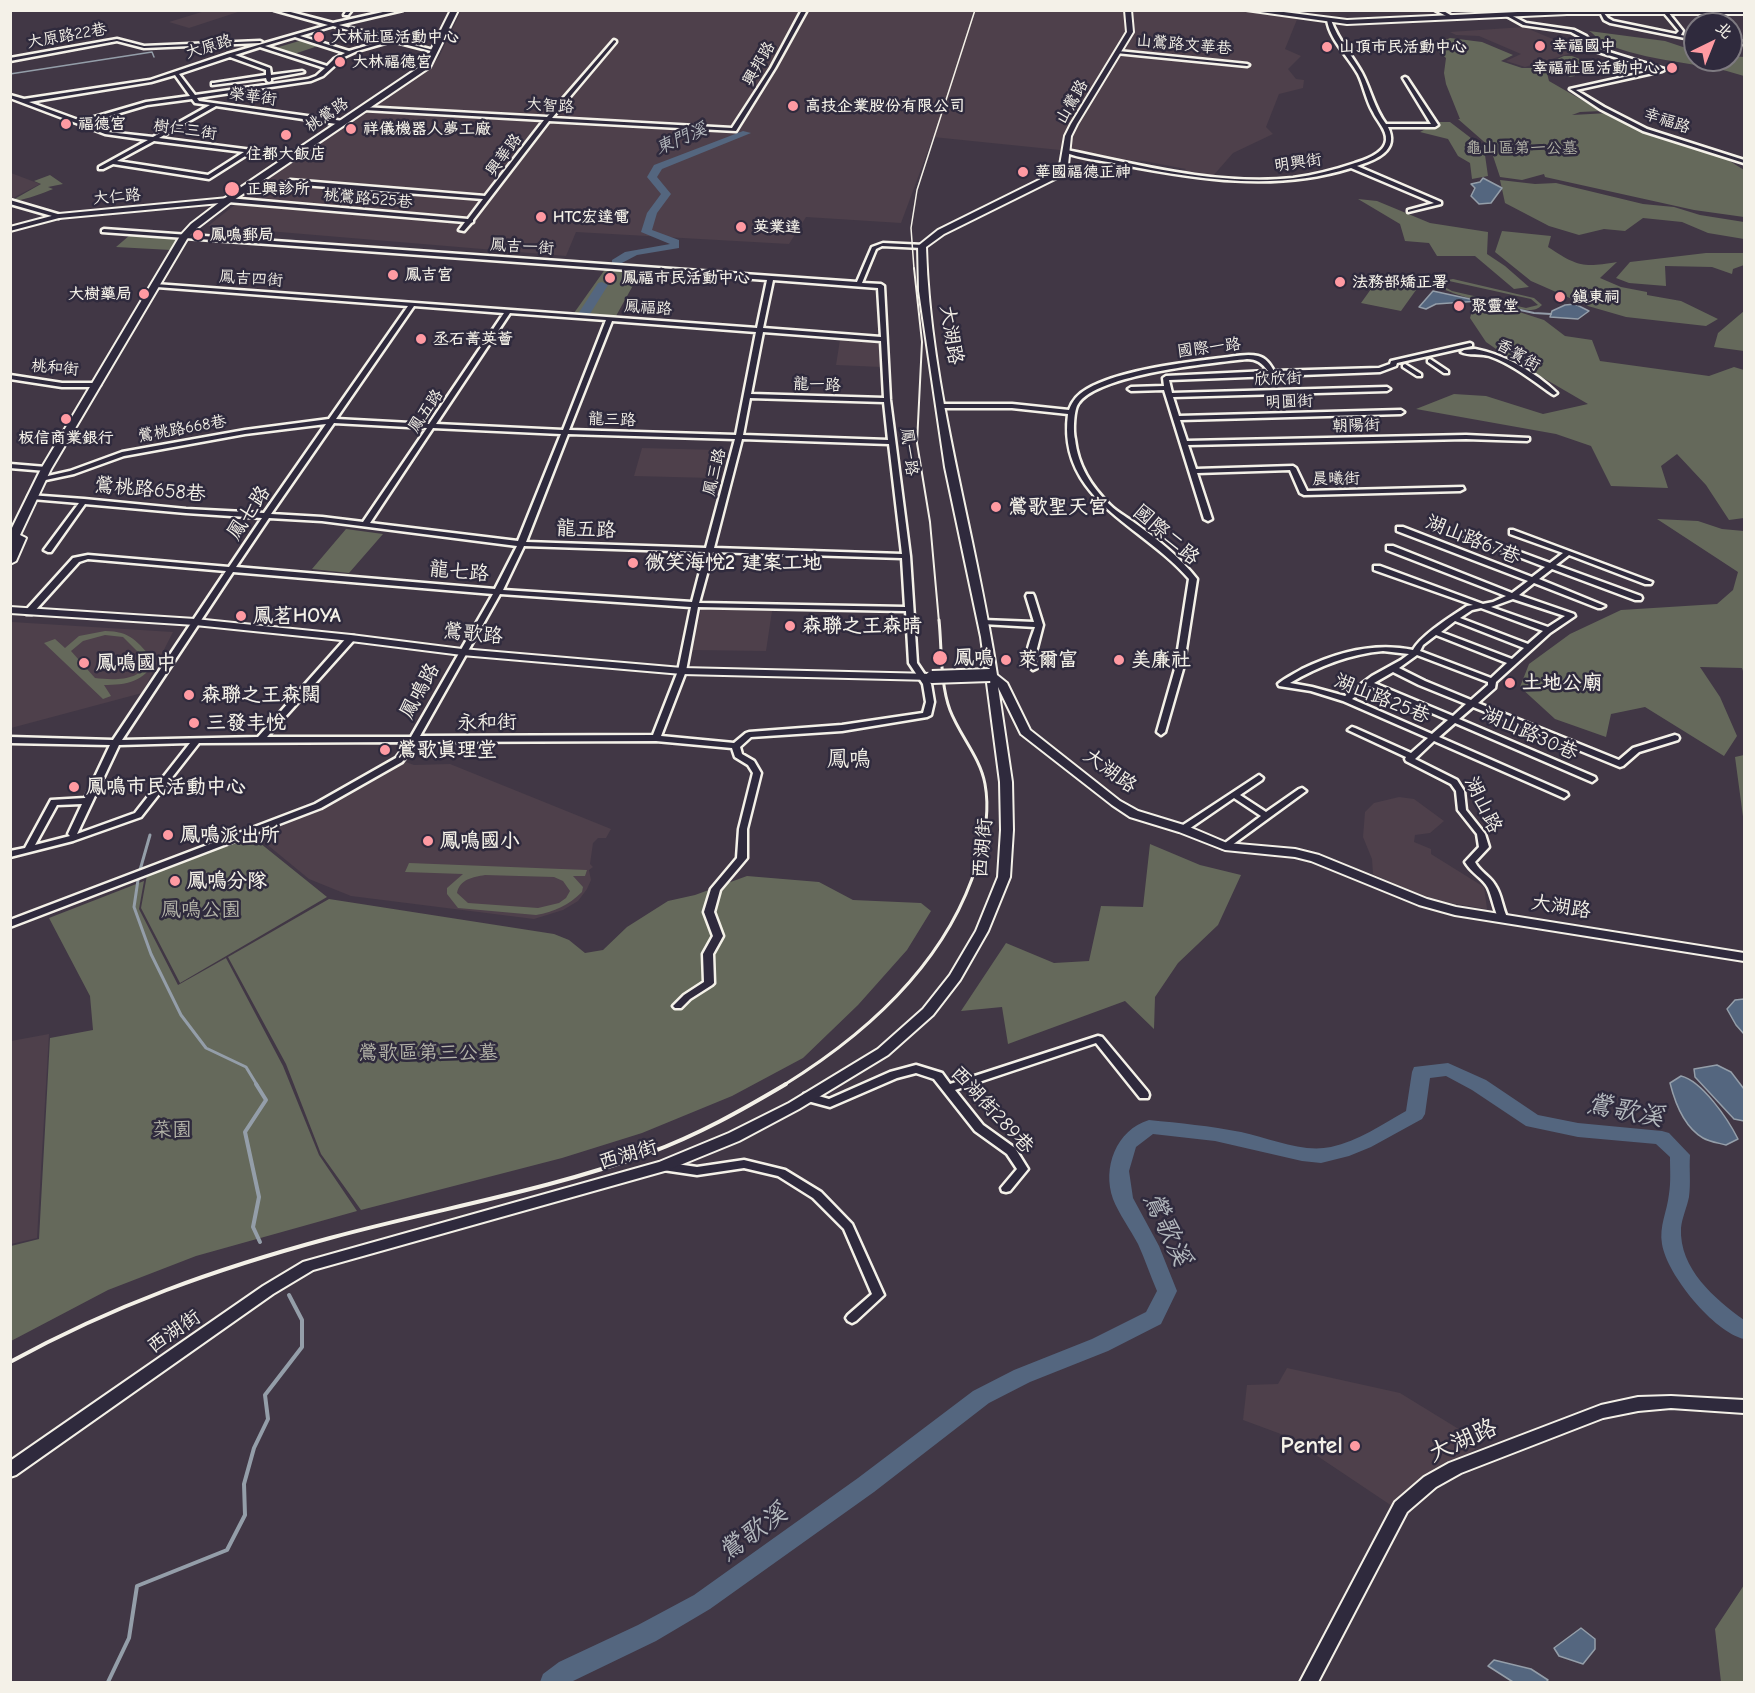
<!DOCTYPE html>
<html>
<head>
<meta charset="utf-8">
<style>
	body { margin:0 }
	#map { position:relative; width:1755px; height:1693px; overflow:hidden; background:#413745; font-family:"Comic Neue","LXGW WenKai TC",sans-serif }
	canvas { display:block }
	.frame { position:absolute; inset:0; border:12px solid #f4f1e8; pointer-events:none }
	.north { position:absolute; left:1683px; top:12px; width:60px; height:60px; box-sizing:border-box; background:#2f2a3d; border:2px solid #7e7a81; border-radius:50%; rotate:43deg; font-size:16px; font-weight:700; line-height:24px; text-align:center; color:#f4f1e8 }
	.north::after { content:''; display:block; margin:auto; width:21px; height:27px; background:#ff9aa2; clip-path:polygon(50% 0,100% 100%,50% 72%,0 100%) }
</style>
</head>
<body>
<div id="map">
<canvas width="1755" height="1693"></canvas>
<div class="frame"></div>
<div class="north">北</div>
</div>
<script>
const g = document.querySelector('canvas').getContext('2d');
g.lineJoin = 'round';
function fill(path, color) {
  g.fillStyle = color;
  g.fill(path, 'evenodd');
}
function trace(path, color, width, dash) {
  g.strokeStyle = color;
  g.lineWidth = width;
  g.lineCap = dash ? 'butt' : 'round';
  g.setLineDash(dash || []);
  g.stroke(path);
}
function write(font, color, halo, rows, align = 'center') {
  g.font = font + ' "Comic Neue","LXGW WenKai TC",sans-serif';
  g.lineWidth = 5;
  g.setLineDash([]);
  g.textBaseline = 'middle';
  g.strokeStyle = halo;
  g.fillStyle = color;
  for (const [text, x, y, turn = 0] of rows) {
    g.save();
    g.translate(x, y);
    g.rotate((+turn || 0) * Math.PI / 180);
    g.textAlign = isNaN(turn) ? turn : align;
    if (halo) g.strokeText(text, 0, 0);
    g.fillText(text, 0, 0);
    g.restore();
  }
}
const built = new Path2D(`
	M1270,10L1266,14L1298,17L1285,49L1301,56L1288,69L1296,79L1304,80L1303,88L1279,94L1266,127L1273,134L1233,153L1212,177L1183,172L1186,169L1144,161L1107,159L1060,150L933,137L901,223L806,217L789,244L576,232L566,256L208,226L270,177L420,75L439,57L461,11Z
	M205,11H241L189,28L169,22Z
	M1524,27L1555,40L1585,49L1525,67L1506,61L1521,54L1479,36L1456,35L1450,32Z
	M11,173L40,184L11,199Z
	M840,340L879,342L881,367L836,365Z
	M642,448L717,450L711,478L634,476Z
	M701,609L772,611L766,651L692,650Z
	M12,622L173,632L142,693L11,728Z
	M403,761L414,765L450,764L611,829L606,838H598L593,843L590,864L593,867L589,870L591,880L587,889L578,901L563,910L534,919L351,896L309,879L253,833L321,807L368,783Z
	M1399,797L1414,799L1444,821L1430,833L1415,835L1414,842L1431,849V854L1484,887L1487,909L1431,900L1373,874L1372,859L1363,837L1365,812L1374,803Z
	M49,1034L37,1238L11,1244V1041Z
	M1287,1368L1400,1393L1470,1436L1475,1449L1392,1506L1289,1437L1243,1420L1247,1385L1278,1384Z`);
const green = new Path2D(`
	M1589,31L1665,41L1695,51V60H1731V56L1744,57V76C1699,61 1647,63 1603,42C1597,40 1595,34 1589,31Z
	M1450,38L1482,42L1513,55L1501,61L1522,68H1537L1547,73L1549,81L1601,111L1580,112L1572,115L1609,113L1638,127L1717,153L1744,170V217L1694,210L1545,177L1544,174L1522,180L1500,177L1490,147L1458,119H1460L1446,84L1444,73L1446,58L1432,46Z
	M306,39L324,44L291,55L272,49Z
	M1564,56H1572L1597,66L1575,72V76L1569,77L1553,61Z
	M1439,122H1450L1484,148L1488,176L1472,179L1470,163L1458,156L1448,139L1420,132Z
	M50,175L63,184L48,187L53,189C44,193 19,202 11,201L41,184L34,181Z
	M1500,180L1535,184L1556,183L1643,204L1674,207L1700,215L1744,222V239L1708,233L1682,222L1643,218L1625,231L1604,229L1579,235L1549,226L1505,203Z
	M1358,199L1377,201L1430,223L1488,232L1487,254L1505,266L1529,287L1514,289L1475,256H1437L1429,243L1405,241L1400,224Z
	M1502,231L1551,236L1548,247C1577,266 1582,268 1617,262L1600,278L1621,287L1647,292V295L1681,301L1718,319L1706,326L1626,317L1588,306L1531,281L1495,252Z
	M130,235L177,239L171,250L116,247Z
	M1706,253H1744V265L1733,269L1732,274L1712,267L1665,266L1666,286L1629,283L1616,278L1630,262Z
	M606,268L641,271L616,316L574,313Z
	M1453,279L1534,298L1542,305C1538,309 1535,310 1529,310C1514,310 1446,295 1438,285L1442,281ZM1449,281L1531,299L1538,305L1526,308L1452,291L1443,286Z
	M1376,282L1416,290L1401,311L1361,303Z
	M1473,307L1513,310L1544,320L1565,336L1592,340L1600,361L1709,376L1734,367L1744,370V518L1729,520L1706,485L1677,454L1661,466L1668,488L1611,486L1591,446L1556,434L1416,409L1454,394L1486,396L1543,414L1588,404L1509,358L1486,342L1470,318Z
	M1744,311V351L1714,347L1718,333Z
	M1657,519L1698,521L1722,529L1744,531V674L1742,668L1700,667L1720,697L1737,736L1724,756L1645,707L1611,714L1606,737L1555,719L1520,687L1529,664L1570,634L1621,610L1717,604L1733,590L1738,572Z
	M346,529L383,534L349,573L312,569Z
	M105,631C131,631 137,642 154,660C146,682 125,685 104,685L111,696L103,699L44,643L55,639L65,648L79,636ZM105,635L123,637L147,661C142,682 112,680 95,678L71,651L83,641Z
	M1744,755V824L1735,757Z
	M250,835L327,897L180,983L141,908L147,875Z
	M1150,844L1200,865L1241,875L1218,925L1178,963L1155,997L1154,1029L1125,1001L1008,1044L1002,1007L961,1011L1006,943L1054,963L1089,961L1101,906L1143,907Z
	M409,863L587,870L585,876H573L583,887L582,892C569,905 554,912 536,915L458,908L447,894V888L463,874L405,872ZM485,875L554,877L563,881L570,891L566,898L559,903L538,908L468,903L457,893C460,879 473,877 485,875Z
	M747,876L819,882L853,900L921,903L931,911L907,950L858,1005L803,1058L732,1096L642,1133L562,1158L361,1210L321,1154L286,1064L228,957L329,899L554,934L569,940L585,953L603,950L627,927L668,901L695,895Z
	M144,881L139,909L178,985L226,958L283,1066L319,1155L357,1211L196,1256L108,1290L11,1341V1246L39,1239L50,1038L93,1030L90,996L49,918Z
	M1744,1585V1682H1721L1715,1629Z`);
const water = new Path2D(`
	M1483,178L1502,188L1491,203L1479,204L1471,196L1475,188L1471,184L1480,182Z
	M1433,291L1479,301L1436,304L1426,309L1419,307Z
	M1575,304L1589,311L1578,319L1550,317L1552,311L1565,305Z
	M1744,999V1034L1736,1025L1727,1009L1735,1000Z
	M1717,1065L1731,1072L1744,1089V1121L1734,1119L1695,1077L1694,1069Z
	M1681,1076C1702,1081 1728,1119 1738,1139L1726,1145C1719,1143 1710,1142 1703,1138C1684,1127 1675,1103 1670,1083Z
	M1581,1628L1595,1639V1649L1583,1664L1559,1656L1554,1648Z
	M1494,1660L1531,1669L1548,1680L1546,1682H1513L1488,1666Z`);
const streamFar3 = new Path2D(`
	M10,74L152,52L154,57`);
const streamFar2 = new Path2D(`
	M1479,301L1534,313L1551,314`);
const streamFar1 = new Path2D(`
	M140,870L150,835
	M138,880L134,907L151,954L181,1015L206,1048L246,1067L257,1085`);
const stream = new Path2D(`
	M256,1084L266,1100L245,1132L259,1197L253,1227L260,1242
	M108,1682L129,1638L137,1586L227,1550L245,1515L244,1484L254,1448L268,1419L265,1395L302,1347V1320L289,1295`);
const river = new Path2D(`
	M743,131L751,133L662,169L657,177L671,194L657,213L652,230L679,240V248L637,255L620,264H612V260L625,252L670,244L641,232L647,213L661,194L647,177L654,165Z
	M602,282L608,285L590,314L588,316H580L578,314L598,283Z
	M1448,1063L1486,1080L1538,1115L1578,1123L1662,1131L1669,1133L1690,1155C1689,1169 1691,1183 1689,1197C1687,1207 1682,1218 1681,1228C1679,1269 1715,1299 1744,1320V1339C1714,1332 1667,1275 1662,1244C1659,1226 1667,1212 1669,1194C1671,1182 1670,1170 1670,1157L1656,1144L1578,1137L1526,1126L1472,1090L1446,1076L1430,1078L1425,1114L1422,1119L1371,1147L1349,1156L1321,1163L1302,1161L1215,1141L1153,1134L1136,1147L1129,1171L1133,1198L1159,1246L1177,1291L1161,1324L1108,1351L1030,1382L989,1403L874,1492L710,1609L656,1641L571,1682H540L543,1674L559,1662L638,1625L694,1595L858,1478L973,1391L1014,1370L1092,1339L1146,1312L1157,1291C1150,1275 1145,1259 1138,1244C1130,1229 1119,1214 1113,1199C1102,1168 1116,1130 1149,1120C1180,1123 1210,1126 1241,1132C1270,1138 1301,1153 1331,1147C1358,1141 1383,1124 1406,1111L1412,1072L1414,1067Z`);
const minor = new Path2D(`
	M274,10H283L333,23L392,10H403L339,25L437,51L435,52L392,41L357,51L344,57L323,76L311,81L197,98L199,101L343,121L346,123L343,125L216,106L159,138L291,155L294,157L291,159L250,153L209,179L113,164L103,169H99V167L148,140L105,134L10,98V95L24,99L150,80L227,54L328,25ZM333,26L386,40L349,51L300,36ZM295,37L345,53L334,59L327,66L265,46ZM260,47L325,68L316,76L308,79L195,95L179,74L230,57L266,70V75L214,83H212V85L266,78L267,81L269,82L271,81V78L304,72L302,71L271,75L270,68L235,55ZM175,75L190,96L146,102L81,121L29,102L151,82ZM192,99L195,103L210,105L153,137L108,132L86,123L147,105ZM154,141L244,152L208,175L117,161Z
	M347,10H352L348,15H344Z
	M802,10H807L775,68L736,131L549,121L473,220V222L471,223L464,231L459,230L465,222L228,202L225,200L228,198L468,219L483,199L290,184L287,182L290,180L485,196L544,120L364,110L361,108L362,107L547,117L614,40L616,41V42L552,118L732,128L771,68Z
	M1435,10H1442L1452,16L1448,17Z
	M1602,11L1608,18L1613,21L1676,34L1679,31L1664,13L1668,12L1683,31L1681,35L1695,38V40L1610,23L1604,20L1600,12Z
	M1507,13L1526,23L1574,30L1586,36L1596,48L1664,69V70L1662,71L1576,90L1604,107L1647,129L1744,160V163L1643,131L1600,109L1570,89L1656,70L1592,50L1582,38L1571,32L1523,25L1505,15Z
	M1327,19L1331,20C1338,40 1352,55 1362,73C1371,90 1374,108 1386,124H1431L1403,78L1405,77L1407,78L1438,125L1435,127H1388C1400,151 1375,160 1357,166L1441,202V204L1408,212V210L1434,203L1351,168C1275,192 1196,179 1118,164C1101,160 1080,159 1064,152L1067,150C1139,165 1219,186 1293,178C1314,175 1334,170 1355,163C1365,160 1385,153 1386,140C1387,130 1377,121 1373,112C1366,100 1364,86 1358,74C1348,56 1329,39 1327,19Z
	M117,39L144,46L260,41L262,42L260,43L144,48L117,41L10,61V58Z
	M1731,41L1744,42V44L1731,43Z
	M1118,51L1247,64L1249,65L1247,66L1116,53V52Z
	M10,200L61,215L62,216L59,218L10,204Z
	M104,229L857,282L872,247L883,243L924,245L925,246L922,248L882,246L876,249L862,283L881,284L884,286L890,400L910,556L917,663L931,684L934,702L931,715L927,717L842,731L751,737L740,747L742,754L754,761L761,773L747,829V858L720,890L714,912L723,936L713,954L714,983L712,985L690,999L681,1008H675L673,1006L684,995L704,982L703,954L713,936L704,912L711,889L737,858L739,829L753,773L748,765L735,757L732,748L656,741L417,742L402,762L321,808L10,927V920L315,804L396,758L408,742L199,743L141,817L73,841L10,857V851L25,848L51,800L85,798L110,745L10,743V737L113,740L226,571L88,559L79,562L32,614H26L25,612L26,610L73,558L88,555L229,567L262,518L186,513L85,504L51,552H48L44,550L79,503L32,499L28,497L29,495L84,499L186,509L264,513L326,424L245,434L124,456L74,474L41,481L39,480V478L70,471L122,452L245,430L329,419L408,306L157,287L154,285L155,284L757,328L767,280L102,232V230ZM773,280L878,288L881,337L763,328ZM414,306L504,313L429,424L336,419ZM510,313L606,320L563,430L436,424ZM612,321L756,332L736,435L569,430ZM763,332L881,341L884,398L751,394ZM750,398L884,402L888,440L743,435ZM334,423L427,428L363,522L322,517L271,514ZM433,428L561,434L518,541L370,523ZM568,434L735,439L706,548L526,542ZM742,439L889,444L902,554L714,548ZM269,518L322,521L517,546L495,589L236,567ZM524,546L705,552L692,602L503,590ZM713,552L902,558L905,607L699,603ZM233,572L493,594L411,737H267L354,640L355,638L354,636H348L258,737L122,740ZM500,594L691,607L678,671L653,735L420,736ZM698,607L906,611L909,663L923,684L926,702L923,713L842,725L749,732L746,733L734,743L661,736L686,671ZM190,743L135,813L77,834L119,745ZM82,804L68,834L70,836L35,845L57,805Z
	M1470,343L1472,344V346L1397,363L1396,366L1380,372L1169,380L1172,393L1387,387L1390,389L1387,391L1173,397L1179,416L1401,410L1404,412L1401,414L1180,420L1187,441L1466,435L1529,438V440L1527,441L1466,439L1188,445L1196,469L1293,466L1296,468L1307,491L1463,487L1464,489L1460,491L1304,495L1300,493L1290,470L1197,473L1212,519L1208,521L1204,519L1164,390L1131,391L1128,389L1131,387L1164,386L1163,378L1166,376L1268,371C1262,363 1257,359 1247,359C1212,363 1097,374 1078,404C1074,410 1073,430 1075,439C1078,466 1091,486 1110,505C1117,512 1125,516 1132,521C1156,538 1179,556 1197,579L1183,669L1165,732L1161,735L1157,732L1175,669L1189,579C1143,525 1057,500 1068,414L1012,408H940L937,406L940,404H1012L1069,410C1072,401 1078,394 1087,389C1120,370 1182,363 1221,358C1232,357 1246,353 1258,356C1266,358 1270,364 1274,371L1379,368L1390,364L1391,361Z
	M1475,349C1506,355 1535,372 1557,393L1554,395L1552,394C1532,380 1512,364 1489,356C1480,353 1469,356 1461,352L1464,350Z
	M1430,359L1448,371V373H1444L1428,362V360Z
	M1405,364L1421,374V376H1417L1403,367V365Z
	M10,375L62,383H97L100,385L97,387H62L10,379Z
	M10,464L46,467L50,469L46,471L10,468Z
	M1397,527H1403L1532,577L1545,567L1459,534L1463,532H1466L1550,563L1563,553L1510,534V530H1513L1652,582L1651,584H1645L1569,555L1556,565L1641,596L1642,598L1641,600H1635L1552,569L1539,579L1605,606L1601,608H1598L1534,583L1519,595L1574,614L1575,616L1550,633L1496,682L1495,688L1478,703L1619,760L1633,748L1675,735L1678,736L1679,738L1678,740L1639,752L1623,766L1620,767L1473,707L1459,719L1595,777L1596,779L1592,782L1455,723L1439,737L1567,793L1568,795L1564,798L1434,741L1415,759L1457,780L1464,791L1466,810L1485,834L1489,847L1475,862C1480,872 1490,876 1495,885C1502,895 1502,908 1508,919L1506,921H1500C1494,911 1493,899 1488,888C1483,878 1471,873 1465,862L1479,847L1477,834L1458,810L1456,791L1451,784L1406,761L1405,759L1406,757L1348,730L1352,727L1355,728L1411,753L1428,738L1343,701L1311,691L1279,686L1278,684C1285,678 1294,674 1302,669C1337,652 1375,642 1413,650C1421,635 1452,616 1467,606L1473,605L1374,570V566H1380L1483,604L1493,602L1506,596L1387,550V546H1393L1512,593L1528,581L1397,531ZM1513,599L1565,616L1548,627L1491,607ZM1481,608L1543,631L1528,644L1460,618L1472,610ZM1455,621L1524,648L1512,659L1441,632ZM1436,635L1507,663L1491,678L1420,651L1423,645ZM1383,651L1409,654L1401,660L1372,676L1345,696L1312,687L1290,683C1319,666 1349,654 1383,651ZM1417,655L1488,682V685L1471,700L1425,681L1399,668ZM1393,672L1419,685L1466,704L1453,716L1374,683ZM1369,686L1448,720L1432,734L1352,699Z
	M1027,594H1033L1034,596L1043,625L1034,660L1037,668L1033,670C1020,662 1031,640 1035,627L983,624L979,622L983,620L1034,622L1026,596Z
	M1259,775L1263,778L1262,780L1240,795L1266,812L1299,789L1302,788L1306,791L1228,848H1222L1221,846L1261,816L1234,798L1186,831H1180L1179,829L1180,827Z
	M1098,1036L1102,1037L1148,1092L1149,1095L1148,1098H1140L1096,1043L955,1090L983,1125L1015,1148L1028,1169L1010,1191L1006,1192L1002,1191L1001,1188L1017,1169L1007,1154L975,1131L934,1079L916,1073L897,1078L830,1107L804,1100L803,1097L804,1094L808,1093L829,1099L890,1072L916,1065L942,1073L950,1084Z
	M744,1160L785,1170L821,1192L852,1224L884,1295L856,1321L852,1323L848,1321L846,1318L848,1315L872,1294L844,1229L813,1198L778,1176L744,1168L697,1175L663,1170L659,1169L658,1166L659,1163L663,1162L697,1167Z`);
const tertiary = new Path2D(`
	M1125,10H1131L1133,32L1077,124L1071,136L1068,165L1057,178L944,234L926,247C930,392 976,532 997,675L1007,683L1030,730L1120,801L1138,811L1187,826L1227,843L1295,849L1319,855L1427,899L1456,907L1744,953V961L1455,915L1419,905L1311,861L1295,857L1225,850L1179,832L1130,817L1112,805L1021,734L998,687L1012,782L1013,830L1010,877L988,931L960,980L933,1015L888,1055L799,1109L739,1141L668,1170L313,1270L273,1294L16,1475L10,1477V1461L263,1286L303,1262L659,1162L729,1133L789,1103L878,1049L923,1009L950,975L976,931L998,877L1001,830L1000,782L981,637L945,467L919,291L918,246L938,230L1051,174L1060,165L1065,136L1071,124L1127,32Z
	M1246,10H1268L1347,20L1560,10H1744V14H1567L1347,24Z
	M228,198H231V202L59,218L10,231V227L59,214Z
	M10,607L195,619L351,635L462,649L682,668L932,674L937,677L932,680L682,674L462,655L351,641L195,625L10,613Z
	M1671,1396L1744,1400V1413L1671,1408L1638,1411L1603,1418L1461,1473L1436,1487L1407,1512L1318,1682H1300L1395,1502L1424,1477L1449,1463L1601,1405L1638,1397Z`);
const secondary = new Path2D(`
	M451,10H458L430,67L231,202L197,228L187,239L51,469L20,535L26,538L16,561L10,564V532L41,469L180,236L191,224L225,198L424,64Z`);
const railFar3 = new Path2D(`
	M914,269L911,228L917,190L975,10`);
const railFar2 = new Path2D(`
	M914,268L922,342L917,443L930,522L939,622`);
const railFar1 = new Path2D(`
	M784,1085C868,1033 947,962 977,864C985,838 990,811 985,784C980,757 960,736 950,710C940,683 942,649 939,620`);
const rail = new Path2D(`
	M10,1362C114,1305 215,1269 330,1238C436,1209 546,1191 649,1153C698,1135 742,1110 786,1084`);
const tertiaryBridge = new Path2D(`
	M932,677L990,675`);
const markers = [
	[319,37,6,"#ff9aa2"],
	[1540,46,6,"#ff9aa2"],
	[1327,47,6,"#ff9aa2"],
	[340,62,6,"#ff9aa2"],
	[1672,68,6,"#ff9aa2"],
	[793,106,6,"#ff9aa2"],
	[66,124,6,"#ff9aa2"],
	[351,129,6,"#ff9aa2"],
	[286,135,6,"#ff9aa2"],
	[1023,172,6,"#ff9aa2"],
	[232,189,8,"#ff9aa2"],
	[541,217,6,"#ff9aa2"],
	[741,227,6,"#ff9aa2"],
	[198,235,6,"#ff9aa2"],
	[393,275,6,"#ff9aa2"],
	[610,278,6,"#ff9aa2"],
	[1340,282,6,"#ff9aa2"],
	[144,294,6,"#ff9aa2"],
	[1560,297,6,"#ff9aa2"],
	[1459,306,6,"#ff9aa2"],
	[421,339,6,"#ff9aa2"],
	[66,419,6,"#ff9aa2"],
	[996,507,6,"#ff9aa2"],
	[633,563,6,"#ff9aa2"],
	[241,616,6,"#ff9aa2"],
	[790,626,6,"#ff9aa2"],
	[940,658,8,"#ff9aa2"],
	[1006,660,6,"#ff9aa2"],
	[1119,660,6,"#ff9aa2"],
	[84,663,6,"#ff9aa2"],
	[1510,683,6,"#ff9aa2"],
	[189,695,6,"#ff9aa2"],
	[194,723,6,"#ff9aa2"],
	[385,750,6,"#ff9aa2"],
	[74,787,6,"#ff9aa2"],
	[168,835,6,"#ff9aa2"],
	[428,841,6,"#ff9aa2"],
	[175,881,6,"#ff9aa2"],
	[1355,1446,6,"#ff9aa2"]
];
const farStreetnames = [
	["大原路22巷",67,36,-10],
	["山鶯路文華巷",1184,45,5],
	["大原路",209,47,-17],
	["興邦路",759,64,-60],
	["榮華街",253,97,8],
	["山鶯路",1072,102,-60],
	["大智路",550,106,4],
	["桃鶯路",327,115,-34],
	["幸福路",1667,121,19],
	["樹仁三街",185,130,8],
	["興華路",504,155,-53],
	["明興街",1298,163,-8],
	["大仁路",117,197,-5],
	["桃鶯路525巷",368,199,5],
	["鳳吉一街",522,247,4],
	["鳳吉四街",251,279,4],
	["鳳福路",648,308,4],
	["國際一路",1209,348,-7],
	["香賓街",1518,355,30],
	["桃和街",55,368,5],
	["欣欣街",1278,379,-2],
	["龍一路",817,385,2],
	["明圓街",1289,402,-2],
	["鳳五路",426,411,-56],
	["龍三路",612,420,2],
	["朝陽街",1356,426,-2],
	["鶯桃路668巷",182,429,-10],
	["鳳一路",909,452,83],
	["鳳三路",715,472,-76],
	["晨曦街",1336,479,-1]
];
const farPoinames = [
	["大林社區活動中心",331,37],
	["幸福國中",1552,46],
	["山頂市民活動中心",1339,47],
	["大林福德宮",352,62],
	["幸福社區活動中心",1660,68,"right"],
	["高技企業股份有限公司",805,106],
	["福德宮",78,124],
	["祥儀機器人夢工廠",363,129],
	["住都大飯店",286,154,"center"],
	["華國福德正神",1035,172],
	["正興診所",246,189],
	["HTC宏達電",553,217],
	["英業達",753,227],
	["鳳鳴郵局",210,235],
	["鳳吉宮",405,275],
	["鳳福市民活動中心",622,278],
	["法務部矯正署",1352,282],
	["大樹藥局",132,294,"right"],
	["鎮東祠",1572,297],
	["聚靈堂",1471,306],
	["丞石菁英薈",433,339],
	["板信商業銀行",66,438,"center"]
];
const farParknames = [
	["龜山區第一公墓",1522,148]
];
const farWaternames = [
	["東門溪",681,139,-23]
];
const streetNames = [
	["大湖路",951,335,81],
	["鶯桃路658巷",150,490,5],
	["鳳七路",249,513,-56],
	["龍五路",586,530,2],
	["國際二路",1166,535,41],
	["湖山路67巷",1473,540,22],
	["龍七路",459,572,5],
	["鶯歌路",473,634,6],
	["鳳鳴路",420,691,-61],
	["湖山路25巷",1382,699,22],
	["永和街",487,723,-1],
	["湖山路30巷",1530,734,24],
	["大湖路",1110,771,36],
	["湖山路",1483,805,64],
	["西湖街",983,848,-85],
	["大湖路",1561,907,9],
	["西湖街289巷",992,1110,47],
	["西湖街",628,1155,-16],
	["西湖街",174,1332,-35]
];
const poiNames = [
	["鶯歌聖天宮",1008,507],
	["微笑海悦2 建案工地",645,563],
	["鳳茗HOYA",253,616],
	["森聯之王森晴",802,626],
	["鳳鳴",954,658],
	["萊爾富",1018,660],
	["美廉社",1131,660],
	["鳳鳴國中",96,663],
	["土地公廟",1522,683],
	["森聯之王森闊",201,695],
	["三發丰悦",206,723],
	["鶯歌真理堂",397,750],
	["鳳鳴市民活動中心",86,787],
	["鳳鳴派出所",180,835],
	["鳳鳴國小",440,841],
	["鳳鳴分隊",187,881]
];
const parkNames = [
	["鳳鳴公園",201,910],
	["鶯歌區第三公墓",428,1053],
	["菜園",172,1130]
];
const quarterNames = [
	["鳳鳴",849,760]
];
const nearStreetnames = [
	["大湖路",1463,1441,-24]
];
const nearPoinames = [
	["Pentel",1343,1446]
];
const nearWaternames = [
	["鶯歌溪",1625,1111,11],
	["鶯歌溪",1167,1229,65],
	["鶯歌溪",753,1533,-36]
];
fill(built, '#4e404b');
fill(green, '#65695b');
fill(water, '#54667f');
trace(water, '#949ea9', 1.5);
trace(streamFar3, '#949ea9', 1.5);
trace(streamFar2, '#949ea9', 2);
trace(streamFar1, '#949ea9', 3);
trace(stream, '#949ea9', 4);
fill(river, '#54667f');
trace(minor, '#f4f1e8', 5);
trace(tertiary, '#f4f1e8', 4);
trace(secondary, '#f4f1e8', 4);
fill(minor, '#2f2a3d');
fill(tertiary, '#2f2a3d');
fill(secondary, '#2f2a3d');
trace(railFar3, '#f4f1e8', 1.5);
trace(railFar2, '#f4f1e8', 2);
trace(railFar1, '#f4f1e8', 3);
trace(rail, '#f4f1e8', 4);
trace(tertiaryBridge, '#f4f1e8', 16, []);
trace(tertiaryBridge, '#2f2a3d', 12);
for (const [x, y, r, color] of markers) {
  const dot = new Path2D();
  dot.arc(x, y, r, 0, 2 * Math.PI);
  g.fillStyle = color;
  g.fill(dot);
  trace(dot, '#2f2a3d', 2);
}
write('16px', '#f4f1e8', '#2f2a3d', farStreetnames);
write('bold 16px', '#f4f1e8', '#2f2a3d', farPoinames, 'left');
write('16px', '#b4b4a9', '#2f2a3d', farParknames);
write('italic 18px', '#b4b9be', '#2f2a3d', farWaternames);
write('20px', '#f4f1e8', '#2f2a3d', streetNames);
write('bold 20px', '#f4f1e8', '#2f2a3d', poiNames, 'left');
write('20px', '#b4b4a9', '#2f2a3d', parkNames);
write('22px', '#f4f1e8', '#2f2a3d', quarterNames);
write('24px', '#f4f1e8', '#2f2a3d', nearStreetnames);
write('bold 24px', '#f4f1e8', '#2f2a3d', nearPoinames, 'right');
write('italic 26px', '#b4b9be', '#2f2a3d', nearWaternames);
</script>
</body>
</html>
